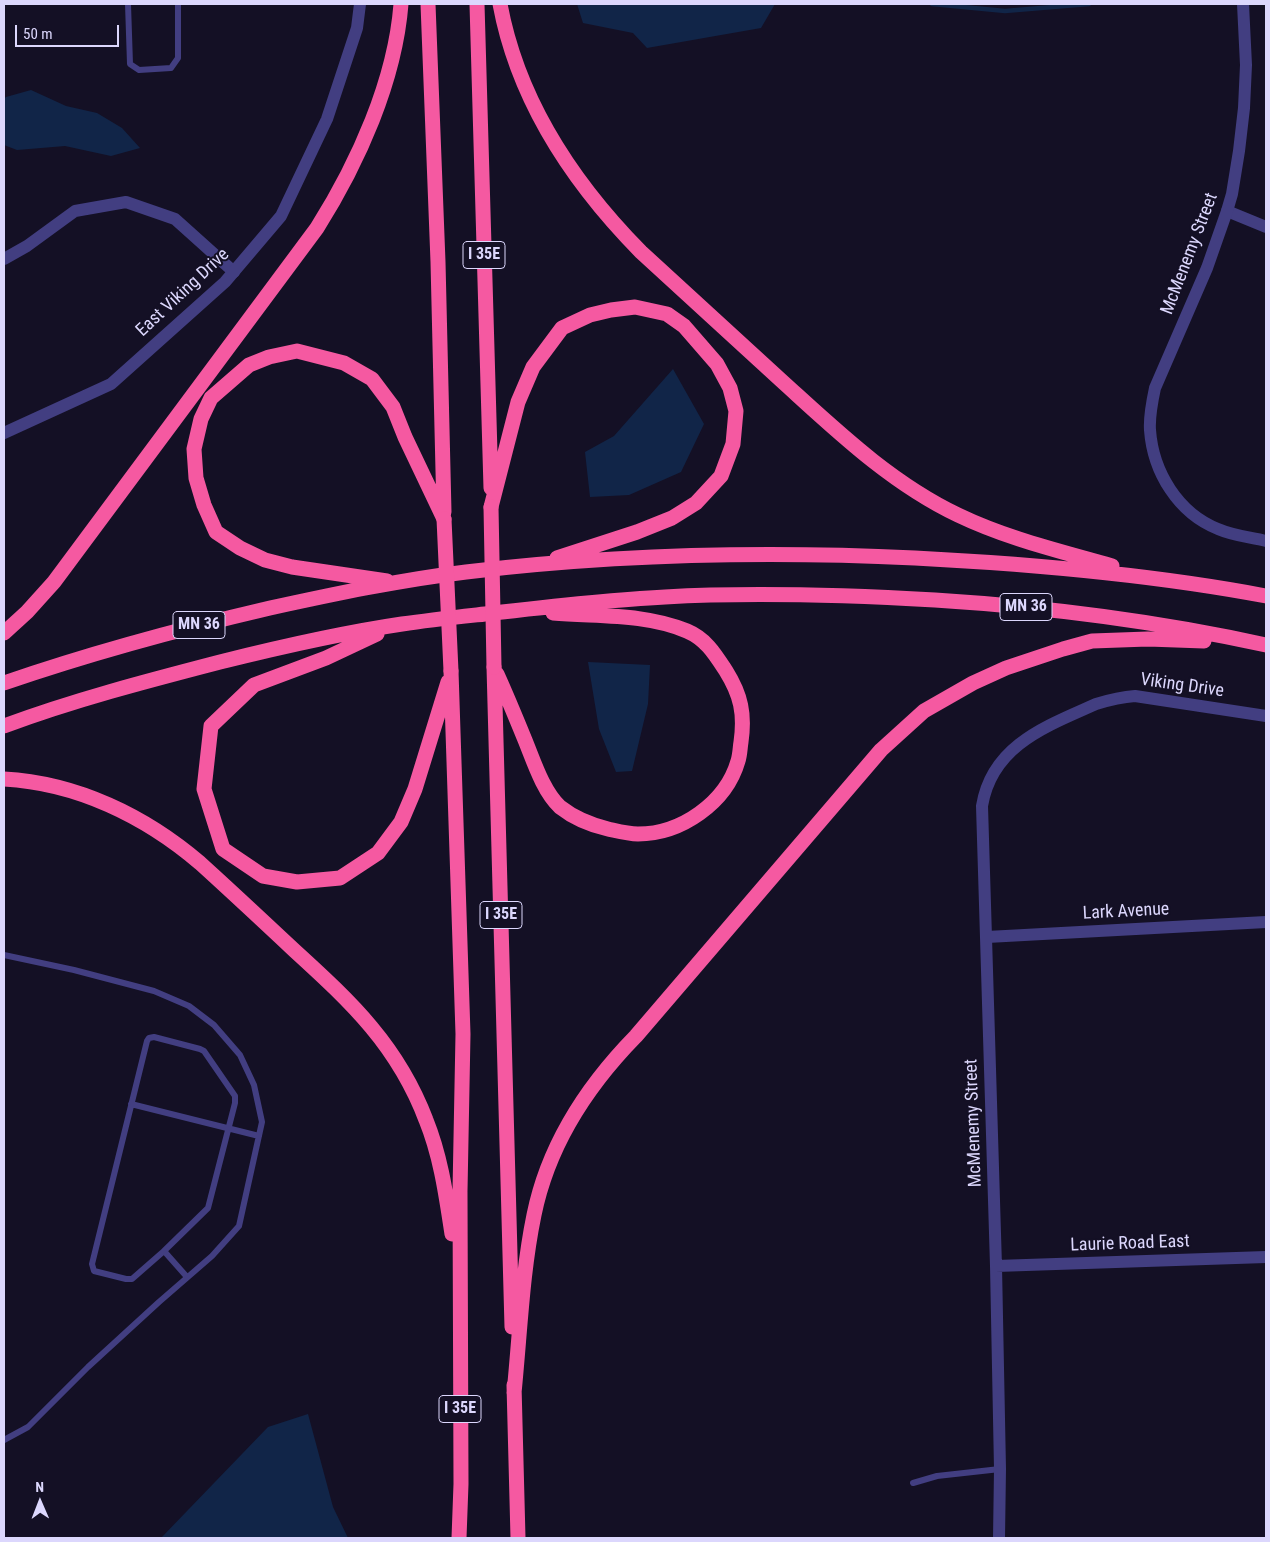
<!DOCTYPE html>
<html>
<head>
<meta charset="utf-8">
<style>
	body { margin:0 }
	#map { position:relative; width:1270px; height:1542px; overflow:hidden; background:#141025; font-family:"Roboto Condensed",sans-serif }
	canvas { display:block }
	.frame { position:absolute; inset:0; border:5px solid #dcd7fd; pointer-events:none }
	.north { position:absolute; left:15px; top:1477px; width:50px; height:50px; -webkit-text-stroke:4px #141025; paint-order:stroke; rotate:359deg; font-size:14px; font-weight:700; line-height:20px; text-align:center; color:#dcd7fd }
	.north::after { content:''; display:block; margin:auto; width:18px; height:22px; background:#dcd7fd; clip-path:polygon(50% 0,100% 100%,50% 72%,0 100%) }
	.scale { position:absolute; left:15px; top:25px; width:104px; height:22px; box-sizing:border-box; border:2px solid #dcd7fd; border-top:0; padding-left:6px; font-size:15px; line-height:18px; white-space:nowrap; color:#dcd7fd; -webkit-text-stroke:4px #141025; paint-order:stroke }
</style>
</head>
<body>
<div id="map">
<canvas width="1270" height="1542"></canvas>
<div class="frame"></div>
<div class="north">N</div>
<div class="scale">50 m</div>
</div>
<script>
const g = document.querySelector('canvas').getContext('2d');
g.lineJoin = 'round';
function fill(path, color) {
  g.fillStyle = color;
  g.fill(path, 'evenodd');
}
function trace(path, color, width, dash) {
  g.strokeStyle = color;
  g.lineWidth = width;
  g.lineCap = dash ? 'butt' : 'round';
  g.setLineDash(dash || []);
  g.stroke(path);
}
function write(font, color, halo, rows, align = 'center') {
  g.font = font + ' "Roboto Condensed",sans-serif';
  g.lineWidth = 4;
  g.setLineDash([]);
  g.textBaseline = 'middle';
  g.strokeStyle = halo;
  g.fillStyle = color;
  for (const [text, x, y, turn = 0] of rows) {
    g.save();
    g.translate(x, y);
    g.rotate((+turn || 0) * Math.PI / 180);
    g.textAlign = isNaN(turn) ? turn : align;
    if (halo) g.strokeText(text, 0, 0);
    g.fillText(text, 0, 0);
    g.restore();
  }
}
const water = new Path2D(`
	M577,4H775L761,28L647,48L633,33L583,23Z
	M31,90L66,106L97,113L122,128L140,148L111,156L65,146L17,150L4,145V99L6,97Z
	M673,369L704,424L681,472L629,495L590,497L585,452L614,436Z
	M588,662L650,665L648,704L632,771L616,772L599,729Z
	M308,1414L333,1507L348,1538H161L268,1427Z`);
const stream = new Path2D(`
	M932,4L1005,11L1089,4`);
const service = new Path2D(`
	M128,4L130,64L139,70L171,68L178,58V4
	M4,955L74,970L154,991L189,1006L214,1025L240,1055L254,1085L262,1122L239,1226L212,1256L159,1302L88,1367L28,1427L4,1440
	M131,1104L259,1136
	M164,1251L132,1279H126L94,1271L92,1264L147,1041L149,1038L154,1037L200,1049L204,1051L235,1096V1103L208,1208L164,1251L187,1277
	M913,1483L937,1476L1000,1469`);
const minor = new Path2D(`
	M1227,211L1266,227
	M4,259L27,246L75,211L126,202L175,219L234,272
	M987,937L1266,922
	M996,1266L1266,1257
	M999,1538L1000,1469L996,1266L982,806C992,745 1047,726 1096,704C1109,700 1121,697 1135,696L1266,716`);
const tertiary = new Path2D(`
	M1243,4L1246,65L1244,108L1239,151L1232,194L1227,211L1207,268L1155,388C1152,402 1149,416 1150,430C1153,472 1178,513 1218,529C1234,536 1250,537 1266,541
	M4,433L111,384L225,282L281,216L327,119L357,28L360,4`);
const motorway = new Path2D(`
	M428,4L438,262L444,512
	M477,4L491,488
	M500,4C518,101 573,183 641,252C689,296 736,339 784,383C838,432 891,483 958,515C1008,539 1060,551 1112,566
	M491,507L518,402L533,367L562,328L590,315L611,310L635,307L667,314L684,326L717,364L730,388L736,411L733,444L721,476L696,503L672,518L637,532L557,558
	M387,581L292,567L265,560L240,548L216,532L204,505L196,478L194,449L201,419L211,398L249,365L269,357L297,351L344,363L372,379L393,407L405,437L444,519
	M4,633L27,612L54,582L317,228C358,163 395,81 401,4
	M377,634L326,658L254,685L211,726L204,789L223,849L263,876L297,882L340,878L378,853L401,822L415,789L448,682
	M494,667L512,1327
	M451,671L463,1034L460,1191L461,1484L459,1538
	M497,674C507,696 516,718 525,740C534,762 543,791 560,807C574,818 591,825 608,829C617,831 628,834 638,834C681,834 726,803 738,761C740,755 740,748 741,742C745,714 741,695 726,671C715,654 706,639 687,631C644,613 597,617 553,613
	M4,683C91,653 180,629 270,608C334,594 400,580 466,572C615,554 765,551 915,558C1032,564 1150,574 1266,596
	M4,726C74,700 147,681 220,662C280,647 341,633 402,624C430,620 458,617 485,614C545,607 605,600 665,597C755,592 845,595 935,600C1046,607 1157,621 1266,645
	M4,779C77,783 145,816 200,863C232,892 263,921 295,951C352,1003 398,1046 426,1120C441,1157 446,1195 452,1234
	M514,1385L518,1538
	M514,1393C520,1334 522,1273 534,1215C548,1146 587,1086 636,1036L881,750L924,711L973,683L1006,668L1063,649L1092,641L1148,639L1204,641`);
const motorwayBridge = new Path2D(`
	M491,507L494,667
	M444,519L451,671`);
const shields = [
	[484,255,42],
	[1026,607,52],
	[199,625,52],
	[501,915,42],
	[460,1409,42]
];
const shieldNames = [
	["I 35E",484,255],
	["MN 36",1026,607],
	["MN 36",199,625],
	["I 35E",501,915],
	["I 35E",460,1409]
];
const streetNames = [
	["McMenemy Street",1190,254,-69],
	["East Viking Drive",183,293,-43],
	["Viking Drive",1182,686,8],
	["Lark Avenue",1126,912,-3],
	["McMenemy Street",974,1123,-92],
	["Laurie Road East",1130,1244,-2]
];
fill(water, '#112548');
trace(stream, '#112548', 4.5);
trace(service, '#423e81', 6);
trace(minor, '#423e81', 12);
trace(tertiary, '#423e81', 12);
trace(motorway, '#f559a1', 15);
trace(motorwayBridge, '#f559a1', 15);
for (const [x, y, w] of shields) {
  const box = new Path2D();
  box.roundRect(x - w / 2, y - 13.5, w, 27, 4);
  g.fillStyle = '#141025';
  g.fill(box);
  trace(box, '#dcd7fd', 1);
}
write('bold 16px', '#dcd7fd', null, shieldNames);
write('18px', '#dcd7fd', '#141025', streetNames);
</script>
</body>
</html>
